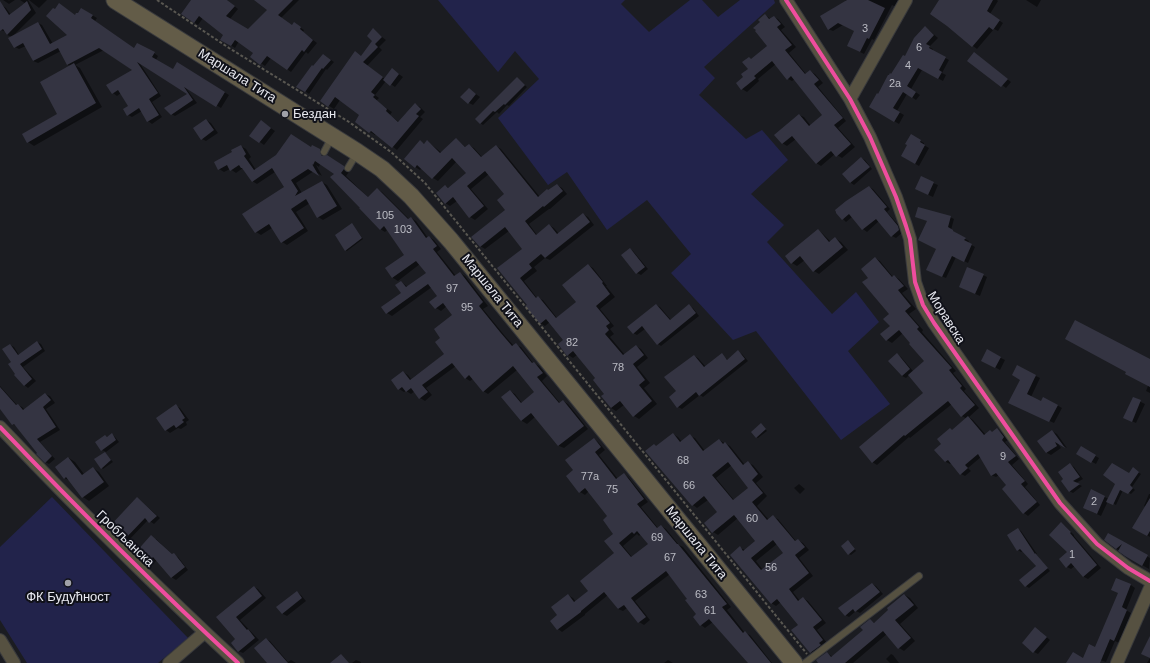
<!DOCTYPE html>
<html>
<head>
<meta charset="utf-8">
<style>
	body { margin:0 }
	canvas { display:block; background:#1b1c21 }
</style>
</head>
<body>
<canvas width="1150" height="663"></canvas>
<script>
const g = document.querySelector('canvas').getContext('2d');
g.lineJoin = 'round';
function fill(path, color) {
  g.fillStyle = color;
  g.fill(path, 'evenodd');
}
function trace(path, color, width, dash) {
  g.strokeStyle = color;
  g.lineWidth = width;
  g.lineCap = dash ? 'butt' : 'round';
  g.setLineDash(dash || []);
  g.stroke(path);
}
function write(font, color, halo, rows, align = 'center') {
  g.font = font + ' Helvetica,sans-serif';
  g.lineWidth = 4;
  g.setLineDash([]);
  g.textBaseline = 'middle';
  g.strokeStyle = halo;
  g.fillStyle = color;
  for (const [text, x, y, turn = 0] of rows) {
    g.save();
    g.translate(x, y);
    g.rotate((+turn || 0) * Math.PI / 180);
    g.textAlign = isNaN(turn) ? turn : align;
    if (halo) g.strokeText(text, 0, 0);
    g.fillText(text, 0, 0);
    g.restore();
  }
}
const green = new Path2D(`
	M438,0H625L621,4L649,32L690,0H702L718,17L740,0H774L775,3L704,67L715,78L699,95L746,139L762,130L788,160L751,194L784,225L767,242L832,314L856,292L879,322L848,351L890,404L841,440L756,331L733,340L671,273L691,254L647,200L607,230L567,172L548,185L498,118L539,79L515,51L498,72Z
	M52,497L188,638L158,663H27L0,620V547Z`);
const shadow = new Path2D(`
	M3,0H9L8,1L10,0H15L9,4Z
	M20,0H28L36,13L12,37L38,23L42,25L53,44L69,35L76,16L78,15L82,9L97,18L95,21L135,49L137,44L154,53L158,56L156,60L174,70L178,64L229,95L221,108L185,87L197,103L175,116L171,114L166,108L189,94L139,62L161,96L152,102L162,117L152,124L148,121L142,111L132,117L128,115L130,106L121,93L117,96L113,93L134,70L104,50L75,65L80,68L102,107L34,146L28,142L58,114L71,66L68,65L61,51L38,63L33,61L26,46L19,49L15,47L12,37L7,35L6,32L1,30L0,28V6L2,5L6,8L11,15L26,4Z
	M29,0H47L39,8Z
	M192,0H227L238,9L230,19L248,30L269,10L256,0H299L281,18L292,26H298L304,30L303,32L317,43L308,54L306,52L291,72L271,58L265,66L252,57L255,53L239,41L235,48L222,40L224,35L203,18L198,25L182,14Z
	M846,0H898L900,1L896,7L892,5L874,40L872,39L864,54L852,48L855,31L843,25L833,31L828,29L840,13Z
	M941,0H997L998,1L990,14L1003,23L998,31L994,29L977,49L973,46L948,25Z
	M1026,0H1041L1037,7Z
	M765,15L771,19L774,17L778,19L785,27L781,30L796,47L789,53L806,74L810,71L815,74L823,83L818,87L846,121L838,128L855,147L842,158L835,154L821,166L816,163L796,139L787,146L782,143L799,115L804,117L811,126L823,115L795,79L792,81L788,79L776,64L758,79L759,81L747,92L742,89L737,83L744,77L749,69V58L752,60L768,47L761,23Z
	M373,30L386,40L379,47L382,50L367,66L385,79L396,72L403,77L395,87L386,81L375,95L379,98L376,101L392,112L390,115L399,122L415,104L420,107L425,112L420,117L423,119L397,150L376,134L375,135L370,132L356,122L361,115L340,100L334,109L321,101L362,57L373,41Z
	M929,30L938,38L929,47L933,49L932,51L949,60L942,73L946,75L943,81L922,70L911,89L920,95L916,100L907,94L897,111L904,115L899,124L870,107L905,57Z
	M324,55L334,62L327,70L326,69L309,94L298,86Z
	M978,56L1011,82L1006,88L969,60Z
	M517,78L527,87L509,106L507,105L499,114L497,112L483,125L480,123Z
	M469,89L480,97L473,105L469,103Z
	M206,120L211,123L218,133L206,141L202,139Z
	M265,124L275,131L264,145L250,135Z
	M911,136L924,143V145L929,148L919,166L902,156L908,144Z
	M456,139L467,148L469,145L474,148L482,157L496,146L501,149L540,197L557,185L562,188L567,194L550,209H549L529,224L537,235L549,225L554,228L559,234L583,214L588,217L594,225L550,260L545,258L534,267L537,271L524,281L537,298L543,300L557,318L577,302L588,265L593,268L607,286H606L615,297L600,309L614,326L610,329L614,334L610,337L625,355L636,346L641,349L648,358L637,367L650,383L644,388L657,404L639,419L634,416L624,405L616,411L611,408L605,394L596,379L577,355L573,358L568,355L565,340L550,322L545,326L540,323L528,305L499,268L523,249L509,231L485,249L480,246L506,210L505,194L489,174L471,189L488,209L475,220L470,217L457,201L450,206L445,203L446,186L449,188L467,173L457,161L438,181L433,178L422,168L420,170L415,167L420,142L425,144L427,142L432,145L442,153Z
	M241,146L246,149L251,157L249,159L256,170L311,148L312,146L325,153L324,156L333,159L349,170V172L346,176L369,198L377,189L382,192L409,219L411,218L416,221L428,238L429,237L434,240L441,249L437,252L456,276L460,273L465,276L488,306L483,309L505,336L514,346L516,345L521,347L533,363L539,366L547,376L542,381L560,403L563,401L568,404L588,429L564,448L559,446L535,417L527,424L522,421L503,397L510,391L515,394L522,403L536,392L517,370L488,394L483,391L473,379L470,381L465,378L456,366L426,388L432,395L425,401L420,398L415,391L411,394L406,391L404,392L399,389L403,372L408,375L411,379L445,354L441,338L454,316L447,306L441,311L436,308L438,296L432,287L392,316L387,313L402,293L401,282L408,287L428,273L420,264L398,281L393,278L386,269L405,255L387,230L385,232L380,229L336,175L320,164L319,167L316,165L322,176L314,171L296,183L302,193L322,182L327,185L342,209L323,220L318,217L310,203L296,212L308,231L287,245L282,242L272,228L261,235L256,232L285,187L275,172L257,184L252,181L243,168L236,173L230,169L224,172L219,169L234,152Z
	M861,158L865,160L872,169L854,185L851,183L843,174Z
	M933,183L938,185L933,197L920,191Z
	M869,187L873,189L890,209L887,212L902,229L903,232L896,238L892,236L879,221L867,232L863,229L852,217L846,222L843,219Z
	M916,217H950L954,219L951,230L956,233V234L969,241L968,243L975,247L968,263L956,257L946,278L931,272L938,248L928,221Z
	M352,224L363,239L347,251L345,250Z
	M818,230L823,234L831,242L835,238L841,242L848,250L819,274L814,271L805,260L797,266L792,263Z
	M630,249L633,251L648,269L641,275L637,273Z
	M875,258L880,261L893,277L894,276L899,279L908,289L902,293L916,309L909,314L923,330L922,332L956,371L953,373L966,389L964,391L979,408L969,417L973,420L986,435L993,433L997,430L1001,432L1008,440L1005,442L1019,459L1012,465L1028,484L1025,487L1040,505L1028,516L1024,513L1008,485L999,475L996,477L991,475L981,457L968,468L971,471L965,476L961,474L951,463L950,464L946,462L936,450L953,431L967,419L962,416L952,404L910,438L909,437L877,465L872,462L925,393L909,375L906,378L902,376L897,355L901,357L913,371L925,361L903,333L892,343L887,340L882,334L891,326V314L869,278Z
	M983,275L987,277L980,296L964,289Z
	M656,305L660,307L671,320L689,306L693,308L699,316L661,346L658,344L645,329L637,335L633,333Z
	M37,342L41,344L45,351L23,367L36,381L28,388L24,385L13,362L10,345L14,347L19,355Z
	M987,351L1005,360L1000,370L982,360Z
	M738,352L742,354L748,361L703,397L700,395L682,409L678,407L677,392L694,356L698,358L706,367L722,355L728,360Z
	M1150,360V393L1146,391L1148,386Z
	M1036,376L1040,378L1031,397L1042,402L1057,405L1062,408L1054,423L1014,405Z
	M0,386L17,405H18L22,407L25,410L45,394L50,396L55,403L46,409L60,430L40,442L55,459L49,464L45,462L17,427L13,424L0,407Z
	M1133,398L1145,404L1136,423L1129,420Z
	M176,406L180,408L189,420L186,422L187,425L181,429L178,428L170,433L166,430Z
	M761,424L767,431L758,438L756,437Z
	M1052,431L1057,434L1067,448L1057,442L1061,448L1051,455L1047,453L1039,441Z
	M112,434L115,437L119,442L106,452L102,450L106,436L108,437Z
	M673,434L678,437L682,442L690,436L695,438L705,451L719,440L730,446L745,465L748,463L753,465L763,477L756,483L767,496L757,506L769,520L773,517L778,519L796,541L798,540L803,543L809,550L799,558L813,576L793,592L800,601L803,598L808,601L826,623L817,630L827,643L816,655L809,651L799,625L781,602L776,606L771,603L740,548L745,550L757,541L738,518L718,535L713,532L718,512L708,500L697,508L693,505L657,447ZM732,465L750,488L734,500L716,478ZM777,544L784,553L763,570L756,561Z
	M594,439L598,442L605,450L599,455L618,479L624,474L628,477L648,502L641,507L658,528L661,526L666,529L679,545L683,547L731,607L727,610L745,633L750,635L772,663H749L713,622L705,628L701,625L698,614L689,599L670,574L635,601L650,620L644,625L639,622L627,608L623,611L618,609L608,595L585,614V615L562,632L558,629L568,595L573,598L576,602L590,591L616,554L615,534L609,516L589,491L585,495L580,492L574,470ZM637,534L639,536L641,534L649,544L632,557L623,546Z
	M1081,448L1099,458L1096,464L1077,454Z
	M105,453L113,462L103,469L102,468Z
	M69,458L75,462L84,474L93,468L99,472L109,486L89,501L83,497L71,481L64,478Z
	M1070,464L1074,467L1083,479L1076,483L1082,486L1073,493L1069,491Z
	M1133,469L1141,474L1132,487L1135,490L1131,494L1123,490L1116,505L1108,501L1101,516L1088,510L1092,491L1109,499Z
	M799,484L805,489L800,494L794,488Z
	M1149,494H1150V537L1134,528L1146,507L1144,506Z
	M138,499L141,501L160,518L154,524L148,520L128,541L124,539Z
	M1061,524L1065,526L1074,535V536L1101,568L1088,579L1084,577L1075,566L1071,569L1067,567L1069,552Z
	M1018,529L1021,531L1037,554H1035L1050,571L1029,588L1026,586L1037,567L1023,551L1021,552L1018,550Z
	M1109,534L1150,558L1149,569L1126,556L1105,540Z
	M156,539L173,555L178,557L188,570L176,580L171,577L157,560L153,564L138,552Z
	M850,542L856,551L851,555L849,554Z
	M872,584L876,586L883,594L860,613L856,611L849,617L845,615Z
	M1131,585L1135,588L1126,610L1131,613L1119,643L1115,641L1106,662L1100,660L1098,663H1067L1084,659L1096,648L1119,593L1112,590Z
	M254,587L258,589L266,598L240,620L259,640L243,653L238,651L236,639L218,617Z
	M297,592L301,595L306,601L287,616L283,614L278,607Z
	M905,595L910,598L918,608L900,624L915,641L904,651L899,648L887,634L853,663H820L827,653L833,657L864,630L870,620L875,623Z
	M1040,631L1050,640L1038,654L1034,652Z
	M1150,637V663H1147L1150,658Z
	M266,639L270,641L288,662L291,660L296,663H269Z
	M891,654L893,655L899,663H890L886,659Z
	M356,660L361,662V663H352Z
	M668,660L673,663H664Z`);
const building = new Path2D(`
	M191,0H227L235,6L226,16L248,29L267,10L254,0H293L278,15L292,25L294,22L301,27L300,29L313,40L304,52L302,50L287,70L267,56L260,65L250,57L253,53L235,40L231,46L220,40L223,35L199,16L194,23L181,14Z
	M847,0H868L885,8L869,39L867,38L860,52L847,46L854,31L838,23L828,30L820,16Z
	M939,0H993L987,11L1000,20L993,30L989,27L972,47L947,26L930,14Z
	M0,1L9,15L21,6L27,1L31,10L7,35L3,29L0,31Z
	M59,3L75,15L76,13H78L81,8L93,15L91,18L134,48L137,43L155,52L152,57L173,69L177,62L225,92L216,107L184,87L193,100L171,115L164,108L187,94L137,62L158,93L149,99L159,115L147,122L139,108L127,116L123,109L128,106L118,90L112,94L106,85L132,70L99,48L67,65L58,48L33,61L23,43L14,48L8,38L38,22L50,44L67,35L46,16L53,8L55,9Z
	M765,14L769,19L774,16L781,24L777,27L792,45L785,50L805,74L810,70L819,80L814,84L843,118L834,125L851,144L836,157L831,151L816,164L792,136L782,144L774,135L799,114L809,126L822,115L791,76L787,80L772,61L754,76L756,78L741,90L736,83L743,77L741,74L748,69L742,62L749,57L751,59L767,46L755,31L756,30L753,28L760,22L758,20Z
	M925,26L934,35L926,44L930,46L929,48L946,57L939,70L942,72L938,79L918,68L907,86L916,92L912,98L903,92L893,108L900,112L894,122L869,107L877,93L878,94L888,75H889L890,73L891,74L903,55L905,56L914,38Z
	M373,28L382,37L375,44L378,47L363,62L383,77L371,92L375,95L373,97L387,109L386,111L398,122L415,103L421,109L416,114L419,116L392,148L371,131L369,133L355,122L359,115L335,97L328,107L320,101L355,51L361,56L372,41L367,36Z
	M974,52L1008,79L1001,87L967,61Z
	M323,54L331,60L323,69L322,68L305,92L296,87L312,65L313,66Z
	M74,63L96,103L27,143L22,134L57,114L40,82Z
	M392,68L399,74L390,86L383,80Z
	M517,77L525,85L505,105L504,104L495,112L493,111L480,124L475,119Z
	M469,88L476,94L468,104L460,97Z
	M206,119L214,130L201,140L193,128Z
	M261,120L271,128L259,143L249,136Z
	M291,134L311,147L312,145L320,149V153L322,156H325L327,155L344,166V169L341,173L368,197L377,188L408,219L411,217L426,238L429,236L437,246L433,249L454,276L460,272L483,302L479,306L500,332L512,346L516,343L532,363L534,362L543,373L537,377L559,403L563,400L584,426L558,446L531,413L521,421L501,397L510,390L521,403L534,392L513,366L483,392L469,375L465,379L452,363L422,385L428,392L419,399L411,388L406,392L402,387L398,390L391,380L403,371L410,380L444,354L435,342L440,338L434,329L452,315L443,303L435,309L429,302L437,296L428,284L386,314L381,307L401,293L395,285L401,281L406,287L426,273L416,261L392,278L385,268L404,255L384,226L380,230L359,208H360L330,177L334,174L315,161L313,165L312,164L319,176L308,169L291,180L298,191L295,196L322,181L337,206L317,218L306,199L291,209L304,228L281,243L269,224L255,233L242,214L284,187L272,168L252,182L242,168H241L239,165L230,171L227,165L218,170L214,162L232,152L231,150L241,145L246,154L244,156L254,170L276,155Z
	M911,134L921,140L920,142L925,145L915,164L901,156L907,145L905,144Z
	M456,138L465,147L469,144L481,157L496,145L538,197L547,189L548,190L557,184L563,191L544,207L543,206L525,221L536,235L549,224L557,234L583,213L590,222L545,258L541,254L529,264L532,268L520,278L536,298L538,296L556,318L576,302L562,285L588,264L603,282L602,283L610,294L596,306L610,323L606,326L609,330L605,334L623,355L636,345L644,355L633,364L645,380L639,385L652,401L633,417L620,401L611,408L601,396L604,394L593,380L595,378L573,351L567,356L558,344L563,340L546,319L540,324L525,306L527,305L497,268L522,249L505,227L480,247L471,237L505,210L497,200L504,194L485,171L467,186L484,206L469,218L453,197L445,204L436,193L445,185L448,188L466,173L452,158L432,179L417,165L415,168L404,159L420,140L424,144L427,140L440,153Z
	M861,157L870,167L850,183L842,174Z
	M921,176L934,182L928,195L915,189Z
	M869,186L887,207L884,209L898,226L899,230L891,237L876,219L862,230L849,214L842,220L836,213V212L835,210L846,201Z
	M918,207L951,216L948,227L953,230V231L966,238L964,240L972,244L964,262L952,256L942,277L926,270L936,249L918,240L927,221L915,217Z
	M352,223L362,238L345,251L335,235Z
	M818,229L829,242L835,237L843,247L813,272L800,256L791,264L785,256Z
	M630,248L645,267L636,274L621,255Z
	M875,257L892,277L894,275L904,286L898,290L911,306L905,311L919,327L917,329L952,368L949,370L962,386L960,388L975,405L961,417L948,401L905,436L904,435L872,463L859,447L923,393L908,375L924,361L909,344L910,343L899,330L886,341L880,334L890,326L883,319L889,314L862,282L868,278L861,269Z
	M967,267L984,274L975,294L959,287Z
	M656,304L670,320L689,304L696,313L657,345L642,326L633,334L627,327Z
	M1075,320L1150,359V387L1125,374L1126,372L1065,339Z
	M37,341L42,349L20,364L32,379L24,386L14,375L15,374L8,364L11,362L2,349L10,344L18,355Z
	M987,349L1001,357L995,368L981,361Z
	M738,350L745,359L699,396L696,392L677,408L669,397L676,391L664,377L694,355L704,367L722,353L727,360Z
	M897,353L910,369L902,376L888,361Z
	M1017,365L1036,375L1027,394L1041,401L1043,397L1058,405L1049,422L1008,403L1020,380L1012,375Z
	M0,387L16,405L18,404L23,410L45,393L51,400L43,407L56,427L37,439L52,456L45,463L36,454L37,453L14,424L12,425L0,409Z
	M1133,397L1141,400L1132,422L1123,418Z
	M176,404L185,418L182,420L184,422L176,428L174,425L165,431L156,418Z
	M968,416L984,435L990,430L992,432L997,428L1004,437L1002,440L1016,456L1008,462L1025,481L1021,484L1037,502L1023,514L1002,489L1006,485L996,473L991,476L978,454L965,465L968,468L960,475L948,460L945,462L934,450L941,444L937,439L950,428L952,430Z
	M761,423L766,429L756,438L751,432Z
	M1052,430L1065,448L1055,442L1057,446L1046,453L1037,441Z
	M112,433L116,440L101,451L95,442L105,435L107,437Z
	M673,433L680,442L690,434L703,451L719,439L723,444L725,442L743,465L748,461L758,474L752,480L763,493L752,502L767,520L773,515L795,541L798,539L805,547L795,555L809,573L789,589L798,601L803,597L822,620L813,627L823,640L819,643L821,645L810,653L791,630L798,625L777,599L771,604L730,555L740,546L743,551L755,541L734,515L712,533L704,523L717,512L704,496L692,506L645,451L654,444L656,446ZM728,462L748,488L733,500L712,475ZM773,540L783,553L761,570L751,558Z
	M594,438L601,447L595,452L616,479L624,473L644,499L637,504L657,528L661,525L677,544H678L727,604L722,607L743,633L745,631L771,663H748L709,619L700,626L693,617L696,614L685,600L687,599L666,571L631,598L646,617L638,623L624,605L618,609L604,592L581,611V612L557,630L550,621L557,615L551,607L568,594L574,602L588,591L580,581L614,553L604,541L613,534L603,520L607,516L585,488L579,493L566,476L573,470L565,460ZM637,531L648,544L631,557L619,543L632,532L634,534Z
	M1081,446L1096,455L1091,463L1076,454Z
	M105,452L111,460L101,469L94,459Z
	M68,457L82,475L93,467L104,482L82,498L66,477L64,479L55,467Z
	M1070,463L1080,477L1073,481L1080,484L1069,492L1061,481L1063,479L1058,472Z
	M1112,463L1129,473L1133,467L1139,472L1130,485L1133,488L1128,494L1120,490L1113,505L1106,502L1115,484L1103,475Z
	M1091,489L1105,496L1097,514L1083,508Z
	M137,497L157,516L149,523L145,518L124,540L110,526Z
	M1150,498V531L1147,536L1132,528Z
	M1061,522L1071,532L1070,533L1097,565L1083,577L1071,563L1066,568L1059,559L1067,552L1049,535Z
	M1018,528L1035,554V553L1048,568L1025,587L1019,580L1036,566L1020,549L1017,551L1007,535Z
	M1108,533L1148,555L1142,566L1125,556L1118,551L1122,544L1116,549L1104,540Z
	M151,535L172,554L174,553L185,567L171,578L153,557L148,563L136,552Z
	M848,540L855,549L848,555L841,546Z
	M1116,578L1131,584L1122,607L1127,610L1114,641L1110,639L1100,663H1066L1073,652L1083,658L1089,644L1095,647L1118,593L1111,590Z
	M872,583L880,592L855,612L853,609L845,616L838,608Z
	M254,586L262,596L236,617L247,630L248,629L255,638L238,652L231,643L235,639L216,617Z
	M297,591L302,598L282,614L276,607Z
	M904,594L914,605L895,620L911,638L898,649L883,631L845,663H818L816,660L827,652L831,657L863,630L860,627L870,619L874,623L888,610L887,608Z
	M1035,627L1047,637L1033,653L1022,643Z
	M1150,636V658L1141,654Z
	M266,638L288,663H267L254,648Z
	M341,654L349,663H330Z`);
const path = new Path2D(`
	M157,0L229,48L349,122L391,152L425,183L807,654`);
const service = new Path2D(`
	M324,152L332,137
	M348,168L357,153
	M805,663L919,576`);
const minor = new Path2D(`
	M786,0L850,99L870,137L896,197L906,226L910,239L915,282L923,305L934,323L1060,503L1097,544L1128,568L1150,581
	M850,99L906,0
	M0,427C77,508 156,587 238,663
	M0,640L14,663
	M169,663L205,632
	M1117,663L1150,588`);
const secondary = new Path2D(`
	M115,0L357,152L382,169L411,196L451,241L794,663`);
const cycleway = new Path2D(`
	M786,0L850,99L870,137L896,197L906,226L910,239L915,282L923,305L934,323L1060,503L1097,544L1128,568L1150,581
	M0,427C77,508 156,587 238,663`);
const markers = [
	[285,114,4,"#a0a1a8"],
	[68,583,4,"#a0a1a8"]
];
const numberNames = [
	["3",865,29],
	["6",919,48],
	["4",908,66],
	["2a",895,84],
	["105",385,216],
	["103",403,230],
	["97",452,289],
	["95",467,308],
	["82",572,343],
	["78",618,368],
	["9",1003,457],
	["68",683,461],
	["77a",590,477],
	["66",689,486],
	["75",612,490],
	["2",1094,502],
	["60",752,519],
	["69",657,538],
	["1",1072,555],
	["67",670,558],
	["56",771,568],
	["63",701,595],
	["61",710,611]
];
const streetNames = [
	["Маршала Тита",237,76,32],
	["Маршала Тита",492,291,51],
	["Моравска",946,318,58],
	["Гробљанска",125,539,44],
	["Маршала Тита",696,543,51]
];
const poiNames = [
	["Бездан",293,114],
	["ФК Будућност",68,597,"center"]
];
fill(green, '#22234b');
fill(shadow, '#0007');
fill(building, '#343442');
trace(service, '#393a3d', 8);
trace(minor, '#393a3d', 14);
trace(secondary, '#393a3d', 19);
trace(path, '#595751', 2, [3, 2]);
trace(service, '#565141', 6);
trace(minor, '#565141', 12);
trace(secondary, '#635c48', 17);
trace(cycleway, '#ef4d9e', 4);
for (const [x, y, r, color] of markers) {
  const dot = new Path2D();
  dot.arc(x, y, r, 0, 2 * Math.PI);
  g.fillStyle = color;
  g.fill(dot);
  trace(dot, '#101119', 1.5);
}
write('11px', '#bbbcc4', null, numberNames);
write('13px', '#e8e9f0', '#101119', streetNames);
write('13px', '#e8e9f0', '#101119', poiNames, 'left');
</script>
</body>
</html>
